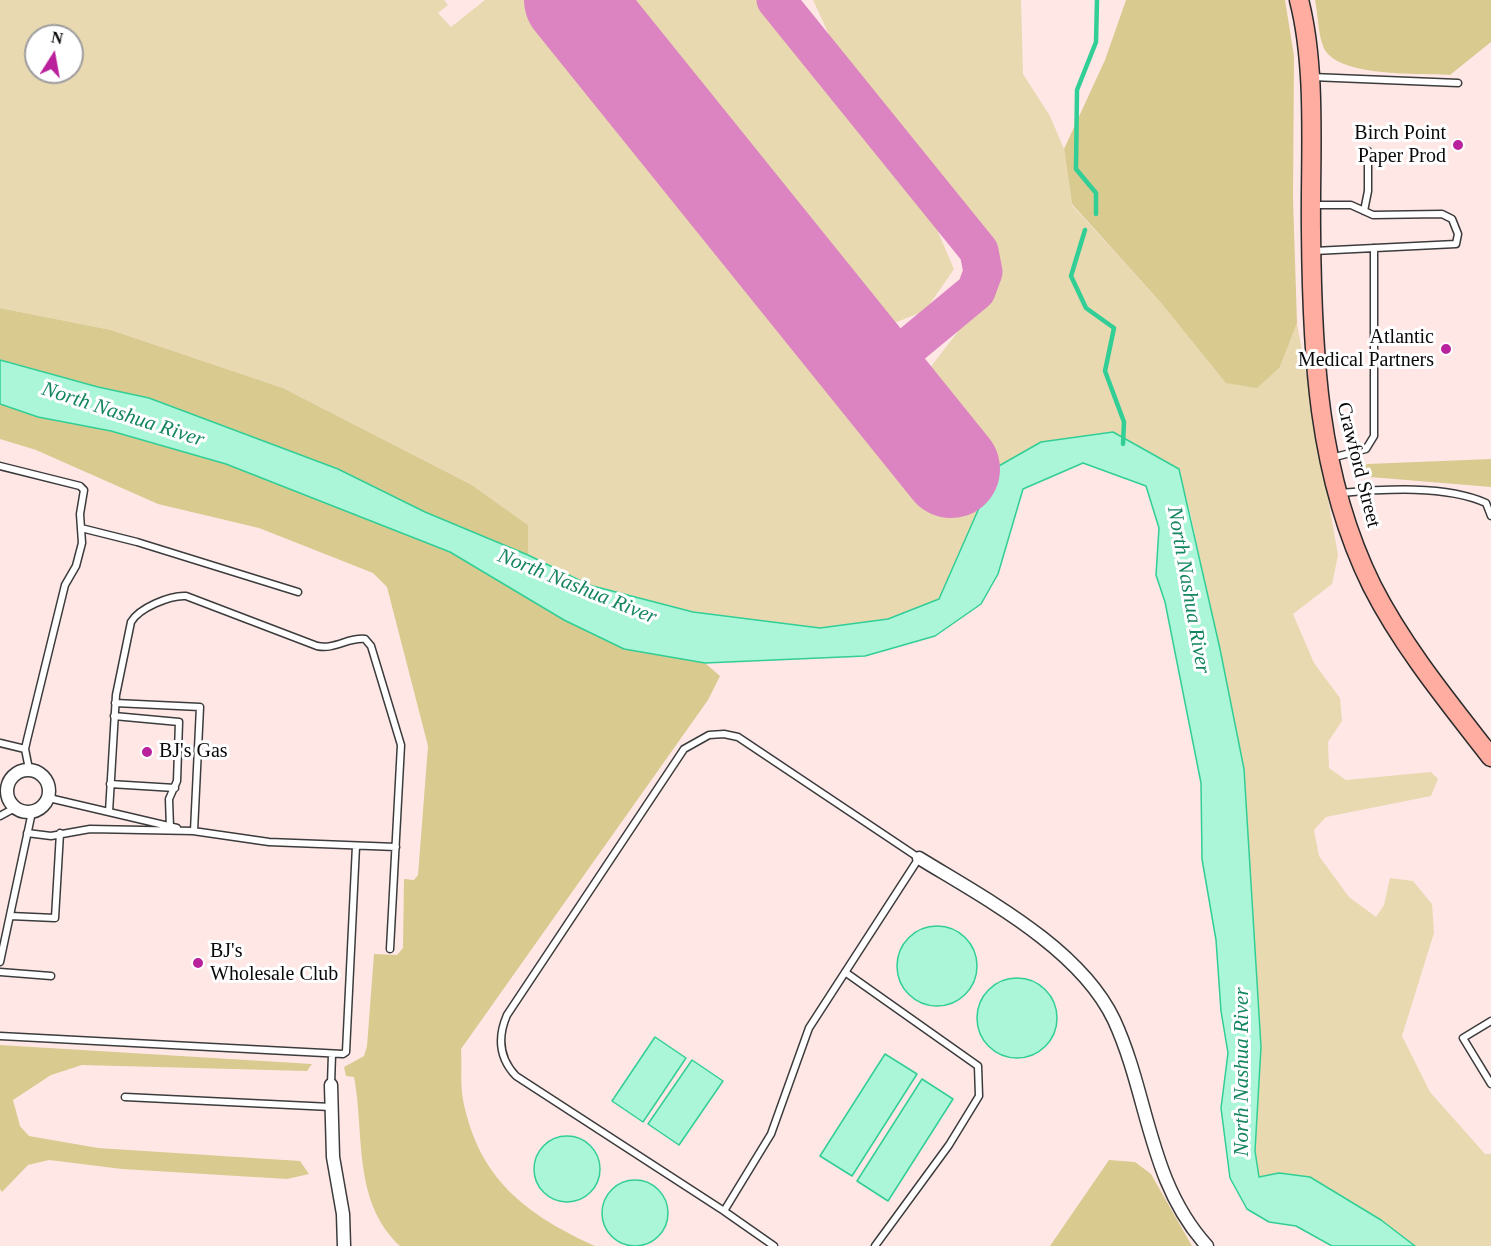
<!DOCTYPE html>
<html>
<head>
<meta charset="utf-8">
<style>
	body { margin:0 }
	#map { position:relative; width:1491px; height:1246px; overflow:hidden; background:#ffe7e6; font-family:"Times New Roman",serif }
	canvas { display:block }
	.north { position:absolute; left:24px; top:24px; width:60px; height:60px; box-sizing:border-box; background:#fff; border:2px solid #9d9d9d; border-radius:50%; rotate:11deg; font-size:16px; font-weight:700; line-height:24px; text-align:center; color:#090909 }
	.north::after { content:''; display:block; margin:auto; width:21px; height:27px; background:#b9229c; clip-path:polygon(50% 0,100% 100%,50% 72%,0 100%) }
</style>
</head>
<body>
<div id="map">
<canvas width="1491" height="1246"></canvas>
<div class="north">N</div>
</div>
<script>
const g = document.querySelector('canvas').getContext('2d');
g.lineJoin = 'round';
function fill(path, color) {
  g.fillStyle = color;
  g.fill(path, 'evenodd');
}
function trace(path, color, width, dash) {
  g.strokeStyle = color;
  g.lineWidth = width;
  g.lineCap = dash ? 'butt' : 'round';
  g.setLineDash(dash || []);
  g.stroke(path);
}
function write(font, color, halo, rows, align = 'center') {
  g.font = font + ' "Times New Roman",serif';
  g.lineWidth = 6;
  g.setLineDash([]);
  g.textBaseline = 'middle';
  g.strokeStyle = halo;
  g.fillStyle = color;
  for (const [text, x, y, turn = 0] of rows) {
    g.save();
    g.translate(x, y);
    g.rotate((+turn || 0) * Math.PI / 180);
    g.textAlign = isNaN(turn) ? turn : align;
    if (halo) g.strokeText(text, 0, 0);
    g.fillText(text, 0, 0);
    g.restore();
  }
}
const green = new Path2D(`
	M0,0H444L448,5L438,13L451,27L485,0H531L928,493L979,449L922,378L990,290C998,272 995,254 984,237L848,63L831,39L813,0H1021L1023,74L1050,116L1064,149L1072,205L1163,305L1280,367L1297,323L1338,555L1332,584L1293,614L1314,663L1340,698L1342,721L1328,742L1329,768L1346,780L1431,772L1438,779L1431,796L1326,817L1314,830L1319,856L1349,897L1376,917L1384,905L1390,878L1413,881L1432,904L1434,933L1402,1036L1430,1092L1485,1154H1491V1246H1415L1381,1220L1279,1173L1259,1177L1255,1151L1261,1047L1244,769L1191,516L1179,469L1113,432L997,467L939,599L888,619L820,628L693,612L589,585L528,555V525L472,485L283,388L111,330L0,308ZM36,36H72V72H36Z
	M616,0H761L860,123L935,225L954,269L925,311L881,328Z`);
const forest = new Path2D(`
	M1126,0H1285L1294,56L1293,199L1297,323L1280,367L1257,388L1226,383L1163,305L1072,204L1064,149L1105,60Z
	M1315,0H1491V42L1450,75C1421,73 1334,78 1323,46C1318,33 1318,15 1315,0Z
	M0,308L111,330L283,388L472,485L528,525V555L425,512L338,469L149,398L98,387L0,360Z
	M0,404L38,417L111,431L226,464L450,552L564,620L624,649L705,663L720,676L708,700L461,1049C462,1065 460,1084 463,1100C479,1179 525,1214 595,1246H400C352,1201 365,1135 354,1077L346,1076L344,1067L364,1056L367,1046L374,954L397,955L403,948L404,879L414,880L418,875L428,746L387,587L373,573L259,528L158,504L36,450L0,439Z
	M1491,459V487L1370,477L1363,475L1362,468L1367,464Z
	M0,1045L312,1064L307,1071L82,1065L51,1075L13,1100L20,1126L29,1136L98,1148L300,1161L309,1174L287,1179L122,1169L49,1160L28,1165L2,1192L0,1189Z
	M1109,1160L1135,1162L1151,1174L1192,1246H1050Z`);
const water = new Path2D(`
	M0,360L98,387L149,398L338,469L425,512L528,555L589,585L693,612L820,628L888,619L939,599L997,467L1041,442L1113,432L1179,469L1220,649L1244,769L1261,1047L1255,1151L1259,1177L1279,1173L1310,1177L1381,1220L1415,1246H1332L1296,1226L1269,1222L1247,1209L1230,1178L1221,1108L1228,1053L1221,1011L1216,940L1202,859L1201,783L1165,602L1156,575L1159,528L1146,486L1083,463L1023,489L998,574L981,604L935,636L865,656L705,663L624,649L564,620L450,552L226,464L111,431L38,417L0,404Z
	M897 966a40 40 0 1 1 80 0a40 40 0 1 1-80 0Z
	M977 1018a40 40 0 1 1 80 0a40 40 0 1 1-80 0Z
	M655,1037L686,1058L643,1122L612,1101Z
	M885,1054L917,1074L852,1176L820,1156Z
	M692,1060L723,1081L679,1145L648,1124Z
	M922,1079L953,1099L888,1201L857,1181Z
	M534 1169a33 33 0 1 1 66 0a33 33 0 1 1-66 0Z
	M602 1213a33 33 0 1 1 66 0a33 33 0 1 1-66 0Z`);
const stream = new Path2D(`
	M1096,214V193L1076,169L1077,90L1096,42L1097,0
	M1085,230L1071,276L1086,308L1114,328L1105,371L1124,422L1123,444`);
const taxiway = new Path2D(`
	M776,0L979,251L983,272L976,291L906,349C883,362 867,354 847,339`);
const runway = new Path2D(`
	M573,0L951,469`);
const service = new Path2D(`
	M1312,77L1458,83
	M1312,205H1351L1373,215L1442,214L1452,219L1458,234L1456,244L1314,251
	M1364,211L1368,191V151
	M1331,458L1366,449L1374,436V248
	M0,466L80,486L84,490L80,514L82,543L76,566L65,585L27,740L25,749L29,769
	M1341,493C1384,489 1446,485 1486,503L1491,516
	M81,528L137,542L298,592
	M114,716L179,722L177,781L169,799L170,828
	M724,734L738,737L919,858L809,1028L771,1134L724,1211L516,1076C499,1058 497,1038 507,1015L684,749L709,735Z
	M0,743L25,749
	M110,784L175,788
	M49,798L177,828
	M109,812L116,695L131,622C139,608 170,595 186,596L317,646C335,650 348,637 365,639L371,646L401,745L390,949
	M0,816L11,810H19
	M193,831L269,842L396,847
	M27,833L51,836L90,829L194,831L200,707L115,703
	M10,916L55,918L60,833
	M0,962L32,812
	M0,972L51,976
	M845,972L978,1066L979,1096L949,1145L875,1246
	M1491,1021L1463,1038L1491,1084
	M0,1036L343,1054L346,1052L356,846
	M331,1084L332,1054
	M125,1097L331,1107
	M724,1211L774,1246`);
const minor = new Path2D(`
	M7 791a21 21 0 1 1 42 0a21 21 0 1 1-42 0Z
	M919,858C984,898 1080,948 1114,1020C1149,1096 1148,1181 1207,1246
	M331,1085L333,1157L343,1214L344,1246`);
const secondary = new Path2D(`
	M1299,0C1317,69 1310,158 1311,231C1312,352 1317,475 1372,586C1403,647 1449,703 1491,757`);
const markers = [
	[1458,145,6,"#b9229c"],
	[1446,349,6,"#b9229c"],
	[147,752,6,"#b9229c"],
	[198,963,6,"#b9229c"]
];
const poiNames = [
	["Birch Point",1446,134],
	["Paper Prod",1446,157],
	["Atlantic",1434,338],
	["Medical Partners",1434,361],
	["BJ's Gas",159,752,"left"],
	["BJ's",210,952,"left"],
	["Wholesale Club",210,975,"left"]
];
const streetNames = [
	["Crawford Street",1358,465,76]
];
const waterNames = [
	["North Nashua River",123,415,18],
	["North Nashua River",577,587,22],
	["North Nashua River",1188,590,80],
	["North Nashua River",1242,1072,-90]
];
fill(green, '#e8d9b1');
fill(forest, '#d9ca90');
fill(water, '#abf6d9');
trace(water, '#31ce95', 1.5);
trace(stream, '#31ce95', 4.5);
trace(taxiway, '#dc84c1', 39);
trace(runway, '#dc84c1', 98);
trace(service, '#3c3c3c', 9);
trace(minor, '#3c3c3c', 15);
trace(secondary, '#2b2b2b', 21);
trace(service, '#fff', 6);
trace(minor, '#fff', 12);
trace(secondary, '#ffada1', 18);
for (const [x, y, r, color] of markers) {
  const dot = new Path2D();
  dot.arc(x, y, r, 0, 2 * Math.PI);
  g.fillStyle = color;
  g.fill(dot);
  trace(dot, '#fff', 2);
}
write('20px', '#090909', '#fff', poiNames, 'right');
write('20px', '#090909', '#fff', streetNames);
write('italic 21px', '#148561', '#fff', waterNames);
</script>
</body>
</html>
